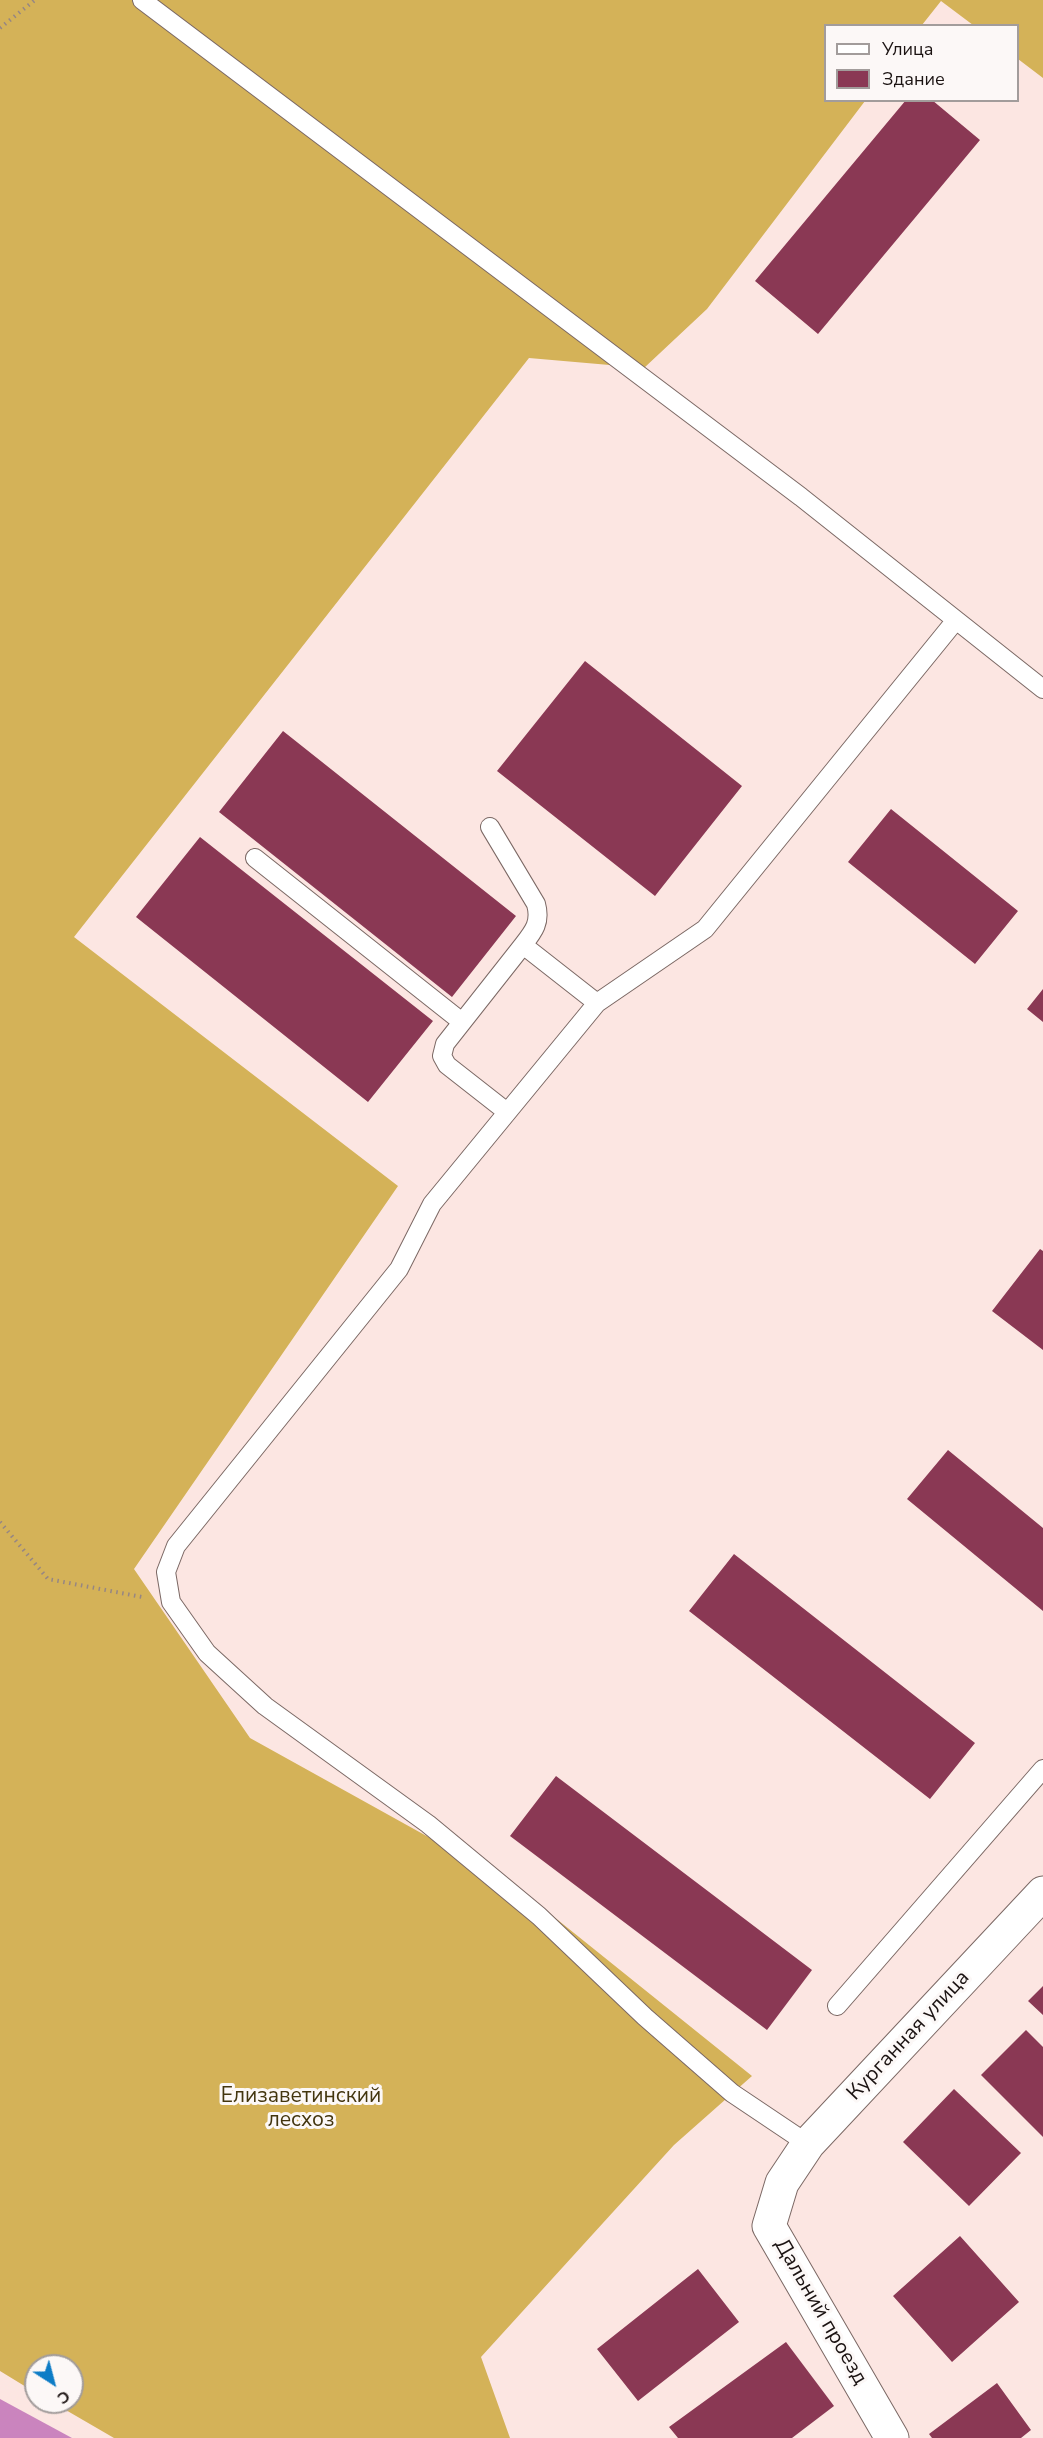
<!DOCTYPE html>
<html>
<head>
<meta charset="utf-8">
<style>
	body { margin:0 }
	#map { position:relative; width:1043px; height:2438px; overflow:hidden; background:#fce6e2; font-family:"Nunito Sans",sans-serif }
	canvas { display:block }
	.legend { position:absolute; left:824px; top:24px; width:195px; height:78px; box-sizing:border-box; background:#fcf8f7; border:2px solid #a29c9b; margin:0; padding:8px 10px; list-style:none; font-size:18px; color:#1b1312 }
	.legend li { display:flex; align-items:center; gap:12px; height:30px }
	.legend b { width:30px; border:2px solid #a29c9b }
	.north { position:absolute; left:24px; top:2354px; width:60px; height:60px; box-sizing:border-box; background:#fcf8f7; border:2px solid #a29c9b; border-radius:50%; rotate:144deg; font-size:16px; font-weight:700; line-height:24px; text-align:center; color:#1b1312 }
	.north::after { content:''; display:block; margin:auto; width:21px; height:27px; background:#0d7cc6; clip-path:polygon(50% 0,100% 100%,50% 72%,0 100%) }
</style>
</head>
<body>
<div id="map">
<canvas width="1043" height="2438"></canvas>
<ul class="legend">
<li><b style="height:8px;background:#fff"></b>Улица</li>
<li><b style="height:16px;background:#8a3854"></b>Здание</li>
</ul>
<div class="north">С</div>
</div>
<script>
const g = document.querySelector('canvas').getContext('2d');
g.lineJoin = 'round';
function fill(path, color) {
  g.fillStyle = color;
  g.fill(path, 'evenodd');
}
function trace(path, color, width, dash) {
  g.strokeStyle = color;
  g.lineWidth = width;
  g.lineCap = dash ? 'butt' : 'round';
  g.setLineDash(dash || []);
  g.stroke(path);
}
function write(font, color, halo, rows, align = 'center') {
  g.font = font + ' "Nunito Sans",sans-serif';
  g.lineWidth = 6;
  g.setLineDash([]);
  g.textBaseline = 'middle';
  g.strokeStyle = halo;
  g.fillStyle = color;
  for (const [text, x, y, turn = 0] of rows) {
    g.save();
    g.translate(x, y);
    g.rotate((+turn || 0) * Math.PI / 180);
    g.textAlign = isNaN(turn) ? turn : align;
    if (halo) g.strokeText(text, 0, 0);
    g.fillText(text, 0, 0);
    g.restore();
  }
}
const forest = new Path2D(`
	M0,0H1043V78L1018,59V26L973,25L941,1L922,25L826,26V100L865,101L707,309L644,368L529,358L74,937L398,1186L134,1569L250,1738L513,1884L752,2076L674,2145L481,2357L510,2438H114L52,2402H72V2366H36V2393L0,2371Z`);
const water = new Path2D(`
	M0,2399L72,2438H0Z`);
const building = new Path2D(`
	M906,100H932L980,140L818,334L755,281Z
	M585,661L742,786L655,896L497,771Z
	M283,731L516,916L452,997L219,812Z
	M891,809L1018,911L975,964L848,862Z
	M200,837L433,1021L368,1102L136,917Z
	M1043,989V1022L1027,1009Z
	M1040,1249L1043,1251V1350L992,1311Z
	M948,1450L1043,1528V1611L907,1499Z
	M734,1554L975,1743L930,1799L689,1611Z
	M556,1776L812,1970L767,2030L510,1836Z
	M1043,1986V2015L1028,2001Z
	M1026,2030L1043,2047V2137L981,2075Z
	M954,2089L1021,2153L969,2206L903,2142Z
	M960,2236L1019,2302L952,2362L893,2296Z
	M698,2269L739,2322L638,2401L597,2349Z
	M786,2342L834,2406L792,2438H678L669,2427Z
	M997,2383L1031,2430L1021,2438H932L929,2434Z`);
const path = new Path2D(`
	M0,28L35,0
	M0,1522L48,1579L142,1597`);
const lane = new Path2D(`
	M142,0L801,497L1043,689
	M490,827L536,904C541,922 534,931 523,945
	M255,858L462,1022
	M507,1112L447,1065L442,1056L445,1044L523,945L597,1003
	M837,2006L1043,1769
	M808,2144L732,2093L645,2017L539,1916L428,1824L265,1706L207,1653L171,1602L166,1572L176,1546L399,1269L432,1204L597,1003L705,929L956,620`);
const street = new Path2D(`
	M892,2438L769,2226L782,2183L808,2144L1043,1893`);
const streetNames = [
	["Курганная улица",909,2036,-47],
	["Дальний проезд",820,2312,60]
];
const parkNames = [
	["Елизаветинский",301,2097],
	["лесхоз",301,2121]
];
fill(forest, '#d4b258');
fill(water, '#ca84be');
fill(building, '#8a3854');
trace(lane, '#7b6864', 20);
trace(street, '#7b6864', 35);
trace(path, '#968683', 4, [1.5, 4.5]);
trace(lane, '#fff', 18);
trace(street, '#fff', 33);
write('21px', '#1b1312', '#fcf8f7', streetNames);
write('21px', '#43350e', '#fcf8f7', parkNames);
</script>
</body>
</html>
